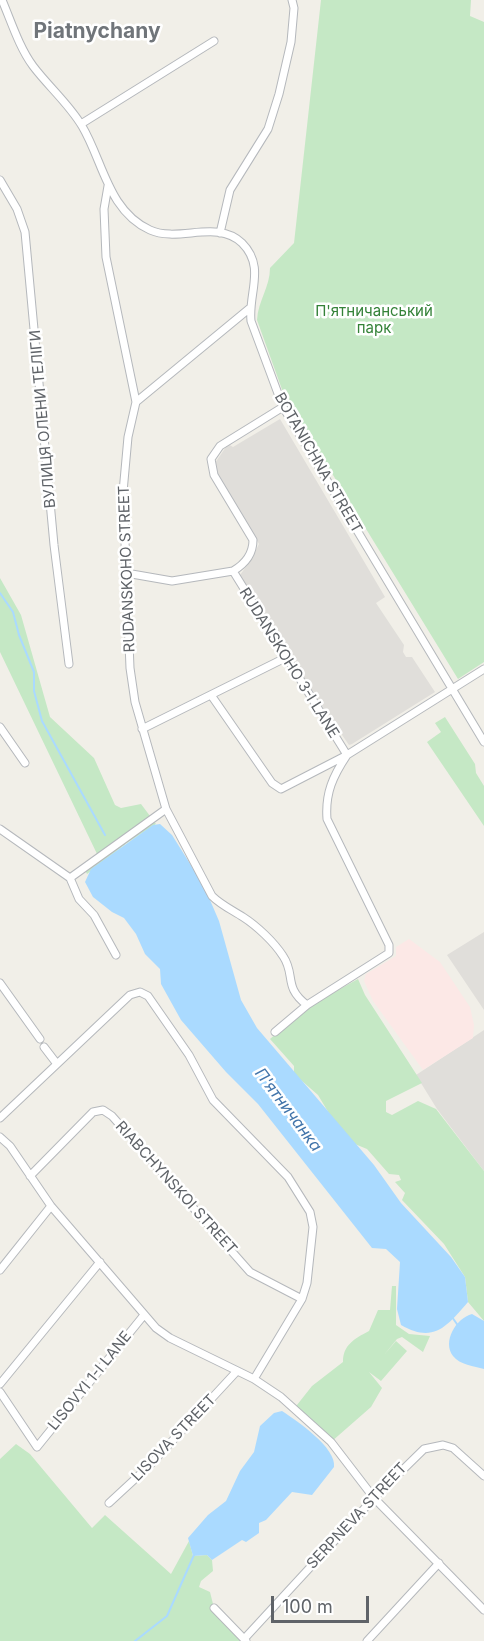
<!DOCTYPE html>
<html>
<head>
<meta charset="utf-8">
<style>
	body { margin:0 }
	#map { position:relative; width:484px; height:1641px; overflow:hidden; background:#f1efe8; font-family:Inter,sans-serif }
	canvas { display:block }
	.scale { position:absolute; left:271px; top:1596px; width:98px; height:27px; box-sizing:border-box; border:3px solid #5f6368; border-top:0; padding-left:8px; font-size:18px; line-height:21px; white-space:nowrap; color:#5f6368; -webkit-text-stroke:4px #fff; paint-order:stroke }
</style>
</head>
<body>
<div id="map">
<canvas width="484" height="1641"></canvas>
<div class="scale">100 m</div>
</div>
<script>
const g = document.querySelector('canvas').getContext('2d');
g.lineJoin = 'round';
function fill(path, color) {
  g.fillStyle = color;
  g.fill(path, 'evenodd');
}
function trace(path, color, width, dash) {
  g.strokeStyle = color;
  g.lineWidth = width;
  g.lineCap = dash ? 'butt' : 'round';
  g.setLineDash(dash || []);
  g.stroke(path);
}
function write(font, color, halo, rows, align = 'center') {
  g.font = font + ' Inter,sans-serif';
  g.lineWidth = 5;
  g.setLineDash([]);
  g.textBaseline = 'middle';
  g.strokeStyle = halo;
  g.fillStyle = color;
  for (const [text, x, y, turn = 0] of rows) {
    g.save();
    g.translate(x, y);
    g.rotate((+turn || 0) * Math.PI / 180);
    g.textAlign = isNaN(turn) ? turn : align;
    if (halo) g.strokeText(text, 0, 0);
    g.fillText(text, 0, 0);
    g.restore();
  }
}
const industrial = new Path2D(`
	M280,419L385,597L376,603L404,645L403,652L406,657H412L435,692L352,744L349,745L300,674L240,575L251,560L259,544L218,475L215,463L228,444L233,447Z
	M484,932V1010L447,955Z
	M484,1030V1171L437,1109L416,1075Z`);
const medical = new Path2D(`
	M409,939L440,962L470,1007L474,1025L473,1038L423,1070L373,1001L364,981L366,974L396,956V947Z`);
const green = new Path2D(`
	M321,0H471L470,16L484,22V662L458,679L284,395L257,320C258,301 270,287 270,268L294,243Z
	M0,578L21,615L50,717L94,758L115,805L121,808L141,804L156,824L127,843L87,874L84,868L98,856L0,652Z
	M445,717L475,764L476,773L484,786V826L427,742L441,732L435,723Z
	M358,979L365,995L422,1083L386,1101V1112L392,1115L418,1101L436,1109L484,1171V1321L468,1302L465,1277L444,1244L402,1200L405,1193L395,1182L401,1180L399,1175L389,1174L367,1149L345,1140L318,1095L294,1074V1066L270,1039C298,1014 326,996 358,979Z
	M392,1286H396V1325L409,1334L430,1336L423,1352L402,1337L397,1339L384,1355L396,1341L407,1351L381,1381L369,1372L382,1388L371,1407L331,1442L293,1410L312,1386L343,1362C343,1345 354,1339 369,1331L378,1310H390Z
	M16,1444L30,1454L92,1528L105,1515L171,1574L189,1541L193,1556L207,1555L212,1560L213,1571L201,1581L199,1587L210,1592L214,1608L246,1641H0V1459Z`);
const water = new Path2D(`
	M160,824L172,835L204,886L219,921L241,1000L257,1028L374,1165L401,1203L451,1257L465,1277L468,1302C447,1326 434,1344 401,1325L397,1309L400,1262L386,1249L372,1248L258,1104L226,1072L181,1020L161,984L160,969L145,954L136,934L124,918L112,912L93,897L85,882L91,869L153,825Z
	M472,1314L484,1321V1369C474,1366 460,1365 453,1356C442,1342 456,1318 472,1314Z
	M282,1411C297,1421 337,1448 334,1467L312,1495L292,1492L266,1520L259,1523V1533L246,1542L242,1540L212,1560L207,1555L193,1556L188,1538L208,1515L226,1501L240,1471L254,1452L260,1426L274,1413Z`);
const stream = new Path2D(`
	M0,593L13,612L19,635L34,672V691L42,721L105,835
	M452,1317L459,1327
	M135,1641L167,1616L194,1555`);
const minor = new Path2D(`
	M2,0C11,21 19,47 33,66C48,86 69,104 82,126C103,161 108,211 150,230C179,243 217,219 242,243C266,267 248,293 251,321L283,407L484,742
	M81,124L214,41
	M0,180L17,209L25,232L54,545L69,664
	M108,186L104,209L106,257L136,402L128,437L123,492L130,668L135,702L166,809L212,896C221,905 232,910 243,917C257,926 274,942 283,956C296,975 283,987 307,1005
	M220,233L230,190L268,129L279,94L291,42L294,8L292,0
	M136,402L250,308
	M233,571C245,564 253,554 253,540L214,475L211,459L220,446L283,407
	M126,573L172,581L233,571L347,755
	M211,695L272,783L281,789L347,755L484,669
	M0,727L25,763
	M142,729L285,658
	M0,829L70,878L79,899L94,915L116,955
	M70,878L166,809
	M0,983L40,1039
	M275,1032L307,1005L389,953V945L327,819C325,793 333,776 347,755
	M44,1047L57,1064
	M0,1118L130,995L140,992L148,996L189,1055L213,1100L288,1177L310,1212L313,1227L307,1283L302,1299L254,1379
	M0,1137L10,1146L51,1206L156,1328L170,1338L254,1379L281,1397L331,1442L374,1498L484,1610
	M30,1176L93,1112L103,1110L112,1116L250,1272L302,1299
	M0,1270L51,1206
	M0,1384L100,1262
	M0,1392L37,1447L144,1315
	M109,1503L149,1466L237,1371
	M214,1608L246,1641
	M244,1639L374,1498L424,1449L443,1445L453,1448L484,1476
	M367,1641L439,1563`);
const parkNames = [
	["П'ятничанський",374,311],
	["парк",374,328]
];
const streetNames = [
	["ВУЛИЦЯ ОЛЕНИ ТЕЛІГИ",43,419,-95],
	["BOTANICHNA STREET",318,463,60],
	["RUDANSKOHO STREET",127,569,-92],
	["RUDANSKOHO 3-I LANE",289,663,58],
	["RIABCHYNSKOI STREET",176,1188,48],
	["LISOVYI 1-I LANE",90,1381,-51],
	["LISOVA STREET",174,1438,-46],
	["SERPNEVA STREET",357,1516,-47]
];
const waterNames = [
	["П'ятничанка",288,1110,53]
];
const districtNames = [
	["Piatnychany",97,32]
];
fill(industrial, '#e0deda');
fill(medical, '#fce8e6');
fill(green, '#c5e8c5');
fill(water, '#aadaff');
trace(stream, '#aadaff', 2);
trace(minor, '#b5b8bc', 9);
trace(minor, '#fff', 7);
write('15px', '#348238', '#fff', parkNames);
write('15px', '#5f6368', '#fff', streetNames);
write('italic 16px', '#4174aa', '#fff', waterNames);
write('bold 21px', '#70757a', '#fff', districtNames);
</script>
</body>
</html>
